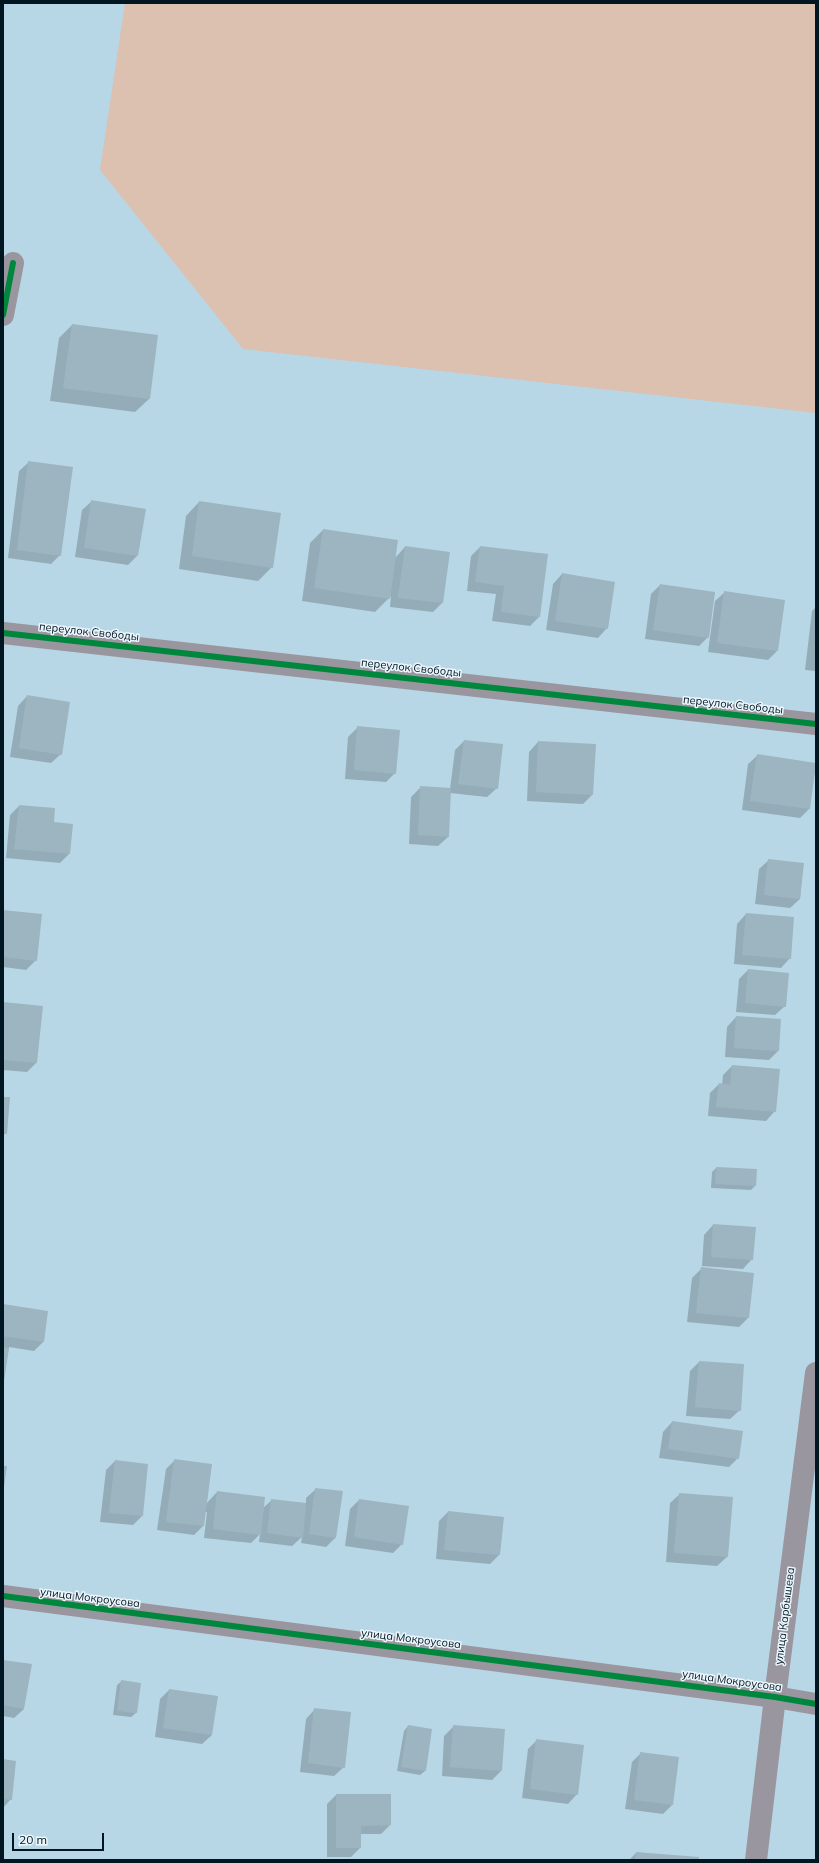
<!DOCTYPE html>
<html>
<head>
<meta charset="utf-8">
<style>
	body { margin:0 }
	#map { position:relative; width:819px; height:1863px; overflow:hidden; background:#b8d7e6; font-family:Mulish,sans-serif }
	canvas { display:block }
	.frame { position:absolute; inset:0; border:4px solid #011620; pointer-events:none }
	.scale { position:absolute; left:12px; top:1833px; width:92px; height:18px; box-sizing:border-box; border:2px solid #011620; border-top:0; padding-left:5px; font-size:12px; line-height:14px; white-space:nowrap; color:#011620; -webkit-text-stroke:3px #ecf7fd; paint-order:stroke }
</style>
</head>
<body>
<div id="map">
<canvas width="819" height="1863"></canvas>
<div class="frame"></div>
<div class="scale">20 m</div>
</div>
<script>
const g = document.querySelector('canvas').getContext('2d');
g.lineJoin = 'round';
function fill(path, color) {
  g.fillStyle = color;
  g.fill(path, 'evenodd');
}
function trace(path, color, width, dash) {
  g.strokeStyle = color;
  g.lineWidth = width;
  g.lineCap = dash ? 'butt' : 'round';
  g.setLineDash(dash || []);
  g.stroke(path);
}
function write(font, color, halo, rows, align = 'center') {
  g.font = font + ' Mulish,sans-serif';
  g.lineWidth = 3;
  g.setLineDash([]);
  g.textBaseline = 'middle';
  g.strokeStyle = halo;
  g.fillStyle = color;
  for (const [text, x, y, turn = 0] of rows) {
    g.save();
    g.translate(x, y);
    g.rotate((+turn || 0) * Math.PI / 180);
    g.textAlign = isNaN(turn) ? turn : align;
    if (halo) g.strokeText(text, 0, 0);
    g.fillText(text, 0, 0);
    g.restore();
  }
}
const green = new Path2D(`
	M125,3H816V413L243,349L100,170Z`);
const shadow = new Path2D(`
	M72,325L157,336L149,399L135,412L50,401L59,338Z
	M29,462L60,555L51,564L8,558L19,471Z
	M92,501L137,556L128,565L75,557L82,510Z
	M199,502L272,567L258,581L179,569L186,516Z
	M323,530L395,558L405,547L442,603L433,612L390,607L391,596L375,612L302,601L310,543Z
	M480,547L540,616L530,626L492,621L496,594L467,591L471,556Z
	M562,574L607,628L598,638L546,630L553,584Z
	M660,585L708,637L699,646L645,639L651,594Z
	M725,592L777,651L768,660L708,652L715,601Z
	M816,607V671L805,670L812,611Z
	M27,696L61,754L51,763L10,757L18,706Z
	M357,728L395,773L386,782L345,779L348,737Z
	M464,741L497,788L487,797L450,793L448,837L438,846L409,844L411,797L421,787L450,789L455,750Z
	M538,742L592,795L583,804L527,801L529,752Z
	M758,755L816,764L809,809L800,818L742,810L748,764Z
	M19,806L53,823L69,854L60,863L6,858L10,815Z
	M769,860L803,864L800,899L790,908L755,904L759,869Z
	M3,911L36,960L26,970L3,967Z
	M746,914L790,958L781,968L734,964L737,924Z
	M748,970L785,1006L775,1015L736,1012L739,979Z
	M3,1003L42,1007L36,1063L27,1072L3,1070Z
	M736,1017L780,1020L778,1051L769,1060L725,1057L727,1027Z
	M732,1066L775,1111L766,1121L708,1116L710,1093L719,1084L722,1085L723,1075Z
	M716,1168L755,1186L751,1190L711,1188L712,1172Z
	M713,1225L752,1259L743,1269L702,1266L704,1235Z
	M701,1269L753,1274L748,1318L739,1327L687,1322L692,1278Z
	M3,1305L43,1342L34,1351L9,1347L3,1379Z
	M699,1362L740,1410L730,1419L686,1416L690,1371Z
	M672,1422L738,1458L729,1467L659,1458L663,1432Z
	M175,1460L206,1504L217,1492L263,1508L272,1500L306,1504V1498L316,1489L336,1537L326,1547L301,1543L302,1537L292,1546L259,1542L260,1534L251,1543L204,1538L207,1512H205L203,1526L194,1535L157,1530L166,1469Z
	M115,1461L142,1516L133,1525L100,1522L106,1470Z
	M680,1494L732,1498L727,1557L717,1566L666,1562L670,1503Z
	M359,1500L402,1544L393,1553L345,1546L350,1509Z
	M448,1512L502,1518L499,1555L490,1564L436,1559L439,1521Z
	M3,1661L24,1709L14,1718L3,1716Z
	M122,1681L136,1713L131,1717L113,1715L117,1685Z
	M169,1690L212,1735L202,1744L155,1737L160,1699Z
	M315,1709L344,1767L334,1776L300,1772L306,1719Z
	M408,1726L425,1771L420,1775L397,1771L404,1731Z
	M454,1726L501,1771L492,1780L442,1776L444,1736Z
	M537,1740L577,1794L568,1804L522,1798L528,1749Z
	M641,1753L672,1805L663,1814L625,1809L632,1762Z
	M3,1760L11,1799L3,1808Z
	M336,1795L390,1825L381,1834H360V1848L351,1857H327V1804Z
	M636,1853L698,1860H629Z`);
const building = new Path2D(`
	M72,324L158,335L150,399L63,388Z
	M28,461L73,467L61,556L17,550Z
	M91,500L146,509L138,556L84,548Z
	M199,501L281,513L273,568L192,556Z
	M323,529L398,540L390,599L314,588Z
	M405,546L450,552L443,603L398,598Z
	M480,546L548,554L540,617L501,612L504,586L475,582Z
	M562,573L615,582L608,629L555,621Z
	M660,584L715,592L709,638L653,630Z
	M724,591L785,600L778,651L717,643Z
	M27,695L70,702L62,755L19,748Z
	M357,726L400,730L396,774L354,770Z
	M464,740L503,744L498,789L458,784Z
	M538,741L596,744L593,795L536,792Z
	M757,754L816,763L810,809L750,801Z
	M420,786L451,788L449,837L418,835Z
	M19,805L55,808L54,822L73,824L70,854L14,849Z
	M768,859L804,863L800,899L764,895Z
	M3,910L42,914L37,961L3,957Z
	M746,913L794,917L791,959L742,955Z
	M748,969L789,973L786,1007L745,1003Z
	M3,1002L43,1006L37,1063L3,1060Z
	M736,1016L781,1019L779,1051L734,1048Z
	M732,1065L780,1069L776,1112L716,1107L719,1083L730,1085Z
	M3,1097H10L7,1134H3Z
	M716,1167L757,1169L756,1186L715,1184Z
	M713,1224L756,1227L753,1260L711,1257Z
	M701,1267L754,1273L749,1318L696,1313Z
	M3,1304L48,1311L44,1342L3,1336Z
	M3,1347L9,1348L4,1381H3Z
	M699,1361L744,1364L741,1411L695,1407Z
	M672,1421L743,1431L739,1459L668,1449Z
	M174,1459L212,1464L204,1526L166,1522Z
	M115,1460L148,1464L143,1516L109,1513Z
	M3,1466H7L4,1487H3Z
	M315,1488L343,1491L336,1538L309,1534Z
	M217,1491L265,1497L261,1535L213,1529Z
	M679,1493L733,1497L728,1557L674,1553Z
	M271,1499L306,1503L303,1538L267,1533Z
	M359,1499L409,1506L403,1545L354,1537Z
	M448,1511L504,1517L500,1555L444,1550Z
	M3,1660L32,1664L24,1709L3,1705Z
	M121,1680L141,1683L137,1713L117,1711Z
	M169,1689L218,1696L212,1735L163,1728Z
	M314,1708L351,1712L345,1768L308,1763Z
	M408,1725L432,1729L426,1771L401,1767Z
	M453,1725L505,1729L502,1771L450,1767Z
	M536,1739L584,1745L578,1795L530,1789Z
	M640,1752L679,1757L673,1805L634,1800Z
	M3,1759L16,1761L12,1800L3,1799Z
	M336,1794H391V1825L361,1826V1848H336Z
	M636,1852L699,1857V1860H635Z`);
const street = new Path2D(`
	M3,315L13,263
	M3,633L816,724
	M3,1596L775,1697L816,1704
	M756,1860L775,1697L816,1373`);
const cycleway = new Path2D(`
	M3,315L13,263
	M3,633L816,724
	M3,1596L775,1697L816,1704`);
const streetNames = [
	["переулок Свободы",89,632,6],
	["переулок Свободы",411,668,6],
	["переулок Свободы",733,705,6],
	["улица Мокроусова",90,1598,7],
	["улица Карбышева",785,1616,-83],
	["улица Мокроусова",411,1639,7],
	["улица Мокроусова",732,1681,8]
];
fill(green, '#dcc0b0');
fill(shadow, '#0003');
fill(building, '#9cb5c1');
trace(street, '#99969f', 22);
trace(cycleway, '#00873e', 6);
write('11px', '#011620', '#ecf7fd', streetNames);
</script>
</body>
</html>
